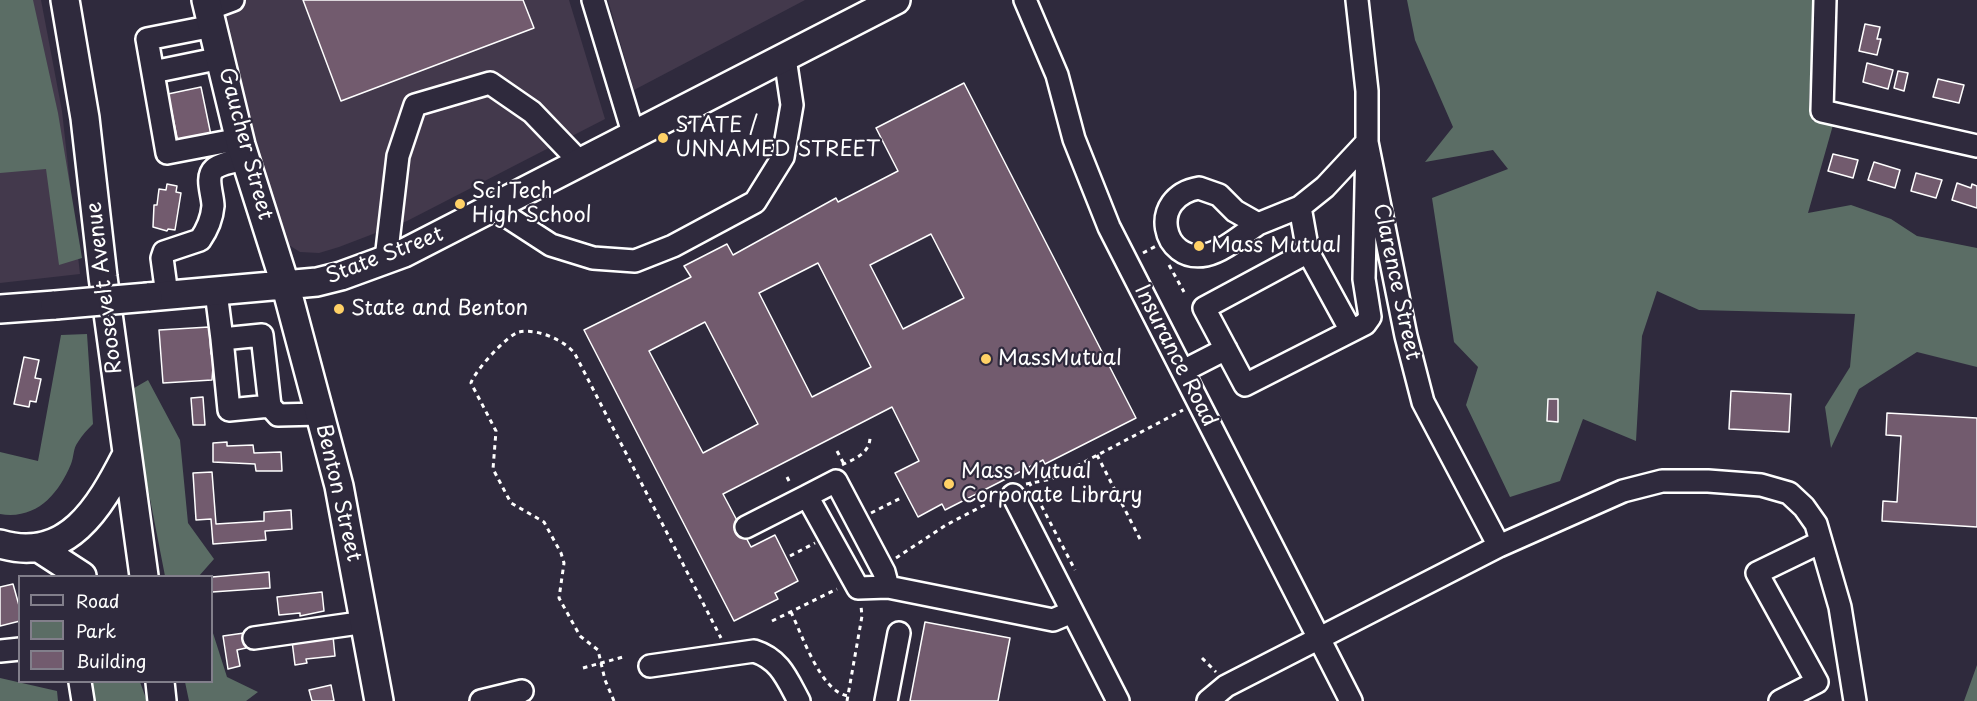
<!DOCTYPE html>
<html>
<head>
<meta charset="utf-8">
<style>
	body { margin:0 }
	#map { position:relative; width:1977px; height:701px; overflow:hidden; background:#2f2a3d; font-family:"Playpen Sans",sans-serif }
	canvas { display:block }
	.legend { position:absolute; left:18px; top:575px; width:195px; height:108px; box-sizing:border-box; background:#2f2a3d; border:2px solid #827f8b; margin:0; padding:8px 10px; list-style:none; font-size:18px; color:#fff }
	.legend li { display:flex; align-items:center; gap:12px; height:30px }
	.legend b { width:30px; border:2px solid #827f8b }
</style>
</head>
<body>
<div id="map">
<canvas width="1977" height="701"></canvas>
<ul class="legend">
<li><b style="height:8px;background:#2f2a3d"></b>Road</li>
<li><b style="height:16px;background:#5b6d65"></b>Park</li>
<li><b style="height:16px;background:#725b6e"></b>Building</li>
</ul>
</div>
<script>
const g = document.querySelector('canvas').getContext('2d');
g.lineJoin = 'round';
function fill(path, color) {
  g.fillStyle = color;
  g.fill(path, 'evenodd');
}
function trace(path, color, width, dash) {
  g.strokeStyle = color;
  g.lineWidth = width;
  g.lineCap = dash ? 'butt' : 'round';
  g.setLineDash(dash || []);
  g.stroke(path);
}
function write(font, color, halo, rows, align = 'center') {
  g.font = font + ' "Playpen Sans",sans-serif';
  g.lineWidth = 4.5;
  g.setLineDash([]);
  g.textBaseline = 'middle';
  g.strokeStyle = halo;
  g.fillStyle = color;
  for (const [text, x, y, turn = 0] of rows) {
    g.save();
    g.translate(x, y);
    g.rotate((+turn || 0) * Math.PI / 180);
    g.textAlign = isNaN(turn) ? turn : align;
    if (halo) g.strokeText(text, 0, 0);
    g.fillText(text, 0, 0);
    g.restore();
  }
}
const built = new Path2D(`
	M0,0H41L62,111L80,274L0,283Z
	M223,0H569L605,119L407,221L339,247L319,253L300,252L284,242L272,210Z
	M608,0H805L634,90Z`);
const green = new Path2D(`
	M0,0H33L58,113L82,258L59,265L46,169L0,173Z
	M1407,0H1814L1809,106L1813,121L1833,125L1808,213L1851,205L1891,219L1917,236L1977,248V367L1917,352L1859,389L1831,448L1825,407L1850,367L1855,314L1699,310L1657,291L1642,336L1636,441L1583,419L1560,481L1510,497L1466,405L1478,367L1454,342L1432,198L1508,169L1493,150L1425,162L1453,127L1415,40Z
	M87,334L93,424C88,429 82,435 78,442C73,448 74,457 71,464C58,495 36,520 0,514V452L38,461L61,335Z
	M148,380L180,440L188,523L214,559L199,576H165L129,391Z
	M212,630L227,677L258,692L246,701H189L185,682H212Z
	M1977,665V701H1964Z
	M0,678L57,691L58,701H0Z
	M87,682H140L147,701H91Z`);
const building = new Path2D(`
	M303,0H523L534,28L341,101Z
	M1865,24L1880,27L1877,39H1881L1877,55L1859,51Z
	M1867,63L1893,70L1888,89L1863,82Z
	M1898,71L1908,73L1904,91L1894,88Z
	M1938,79L1964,85L1959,103L1933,97Z
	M964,83L1136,418L1045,464L1043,460L945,510L942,504L918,517L895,473L919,461L892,407L723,494L751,547L775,535L798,581L775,593L778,599L734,621L584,330L691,277L684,266L727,244L733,255L836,198L838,202L898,171L876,128ZM931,234L964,298L903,329L870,265ZM818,263L871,367L812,397L759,293ZM705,322L758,424L703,453L649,351Z
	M201,87L212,140L179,147L168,94Z
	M1833,154L1858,160L1853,178L1828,171Z
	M1874,162L1900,170L1895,188L1868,180Z
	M1916,173L1942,180L1936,198L1911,191Z
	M1957,183L1971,188L1972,184L1977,186V208L1952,200Z
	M167,184L177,186L176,192L181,193L175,230L168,229L167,231L153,227L154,205H157L159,189L166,190Z
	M209,327L211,354H214L212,380L163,383L159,330Z
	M24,357L39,360L35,378L41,379L36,402L30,401L29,407L14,404Z
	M1731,391L1791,394L1789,432L1729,429Z
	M203,397L205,425H193L191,398Z
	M1548,399H1558V422L1547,421Z
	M1887,413L1977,418V527L1882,521L1883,501L1897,502L1901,436L1886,435Z
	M227,442V446L253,445L254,453L281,452L282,471H256L255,464L213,462V443Z
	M212,472L216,524L264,521V512L291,510L292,529L265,531L266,540L213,544L211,519L196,520L193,473Z
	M269,572L270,588L212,592V577Z
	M13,584L20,609V621L0,626V587Z
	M322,592L324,611L300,616V613L279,615L277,597Z
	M925,622L1010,638L998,701H910Z
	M244,633L246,648L237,650L240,666L228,669L223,636Z
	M333,636L335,656L306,659L307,663L295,665L292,641Z
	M331,685L334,701H312L309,690Z`);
const path = new Path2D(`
	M1143,253L1156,246
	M1169,265L1184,292
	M837,451L844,464
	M1097,455L1140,539
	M842,465C856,458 871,453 870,435
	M787,477L791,485
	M1029,482L1075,570
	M1026,484L1052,479L1183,410
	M871,513L901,498
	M790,556L815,543
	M896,558L946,525L996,499
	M791,612C802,635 821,692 848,696
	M772,621L837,589
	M1202,658L1216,672
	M583,668L623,657
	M614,701L605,680L598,650L580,636L559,598L564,563L561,553L544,522L511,503L493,469L496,431L471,383C474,372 507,335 519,332C536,328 565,340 575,354L721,638
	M847,701L862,616L861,606`);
const minor = new Path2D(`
	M593,0L634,136
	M1025,0L1057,75L1074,139L1109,227L1351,701
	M1357,0L1367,91V142L1406,336L1423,402L1499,546
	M1825,0L1822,111L1977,146
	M209,9L233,0
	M213,26L147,39L167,153L240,139
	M153,72L221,58
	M1199,188L1219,195L1235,211L1258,224C1243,234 1224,251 1206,255C1162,264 1147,197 1199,188Z
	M1300,207L1308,252
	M494,208L551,245L593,258L635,261L673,246L755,202L783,157L792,105L785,58
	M1258,224L1300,207L1325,187L1367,142
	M386,259L398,156L415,105L490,83L532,112L581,163
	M216,292L222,339
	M167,295L162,258L164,252L200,240C207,230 212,218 213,206C213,195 205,177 214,169C221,163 236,161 245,159
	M1350,329L1308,252L1204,308L1245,385L1365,324L1370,317L1364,279L1367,142
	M1183,371L1226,349
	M270,406L229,410L222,339L262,335L270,406L278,415L320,414
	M1013,495L1118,701
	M746,527L807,496
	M888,587L884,572L836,481L807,496L858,588L888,587L1053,620L1072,612
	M254,638L366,622
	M0,651L20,649
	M650,666L754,651C780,659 787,679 799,701
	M80,682L83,701
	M481,701L522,691
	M886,701L899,633
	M1208,701L1226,686L1499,546L1623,491L1662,481H1708L1761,485L1789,493L1804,507L1816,524L1840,607L1855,701
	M1780,701L1817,682L1757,573L1821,542`);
const major = new Path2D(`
	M65,0L85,118L103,277L144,576
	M206,0L241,145L286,287L339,486L379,701
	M148,297L317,282L341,276L404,253L896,0
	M0,309L55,305
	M0,544C67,564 100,507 126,456
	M39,548L82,576
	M160,682L162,701`);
const majorBridge = new Path2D(`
	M55,305L148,297`);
const markers = [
	[663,138,6,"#ffd166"],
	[460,204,6,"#ffd166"],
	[1199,246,6,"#ffd166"],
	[339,309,6,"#ffd166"],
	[986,359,6,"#ffd166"],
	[949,484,6,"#ffd166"]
];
const poiNames = [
	["STATE /",675,126],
	["UNNAMED STREET",675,150],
	["Sci Tech",472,192],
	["High School",472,216],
	["Mass Mutual",1211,246],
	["State and Benton",351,309],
	["MassMutual",998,359],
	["Mass Mutual",961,472],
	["Corporate Library",961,496]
];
const streetNames = [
	["Gaucher Street",245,144,75],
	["State Street",385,256,-21],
	["Clarence Street",1396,282,78],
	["Roosevelt Avenue",105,288,-97],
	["Insurance Road",1175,356,63],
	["Benton Street",338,493,77]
];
fill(built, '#43394c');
fill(green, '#5b6d65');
fill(building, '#725b6e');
trace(building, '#fff', 1.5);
trace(minor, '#fff', 26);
trace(major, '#fff', 32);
trace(path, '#fff', 3, [4.5, 4.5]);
trace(minor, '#2f2a3d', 21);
trace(major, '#2f2a3d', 27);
trace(majorBridge, '#fff', 32, []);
trace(majorBridge, '#2f2a3d', 27);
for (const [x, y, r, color] of markers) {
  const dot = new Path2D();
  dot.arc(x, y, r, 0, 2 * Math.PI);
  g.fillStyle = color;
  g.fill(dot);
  trace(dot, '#2f2a3d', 2);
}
write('21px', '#fff', '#2f2a3d', poiNames, 'left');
write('21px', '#fff', '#2f2a3d', streetNames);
</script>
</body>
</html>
